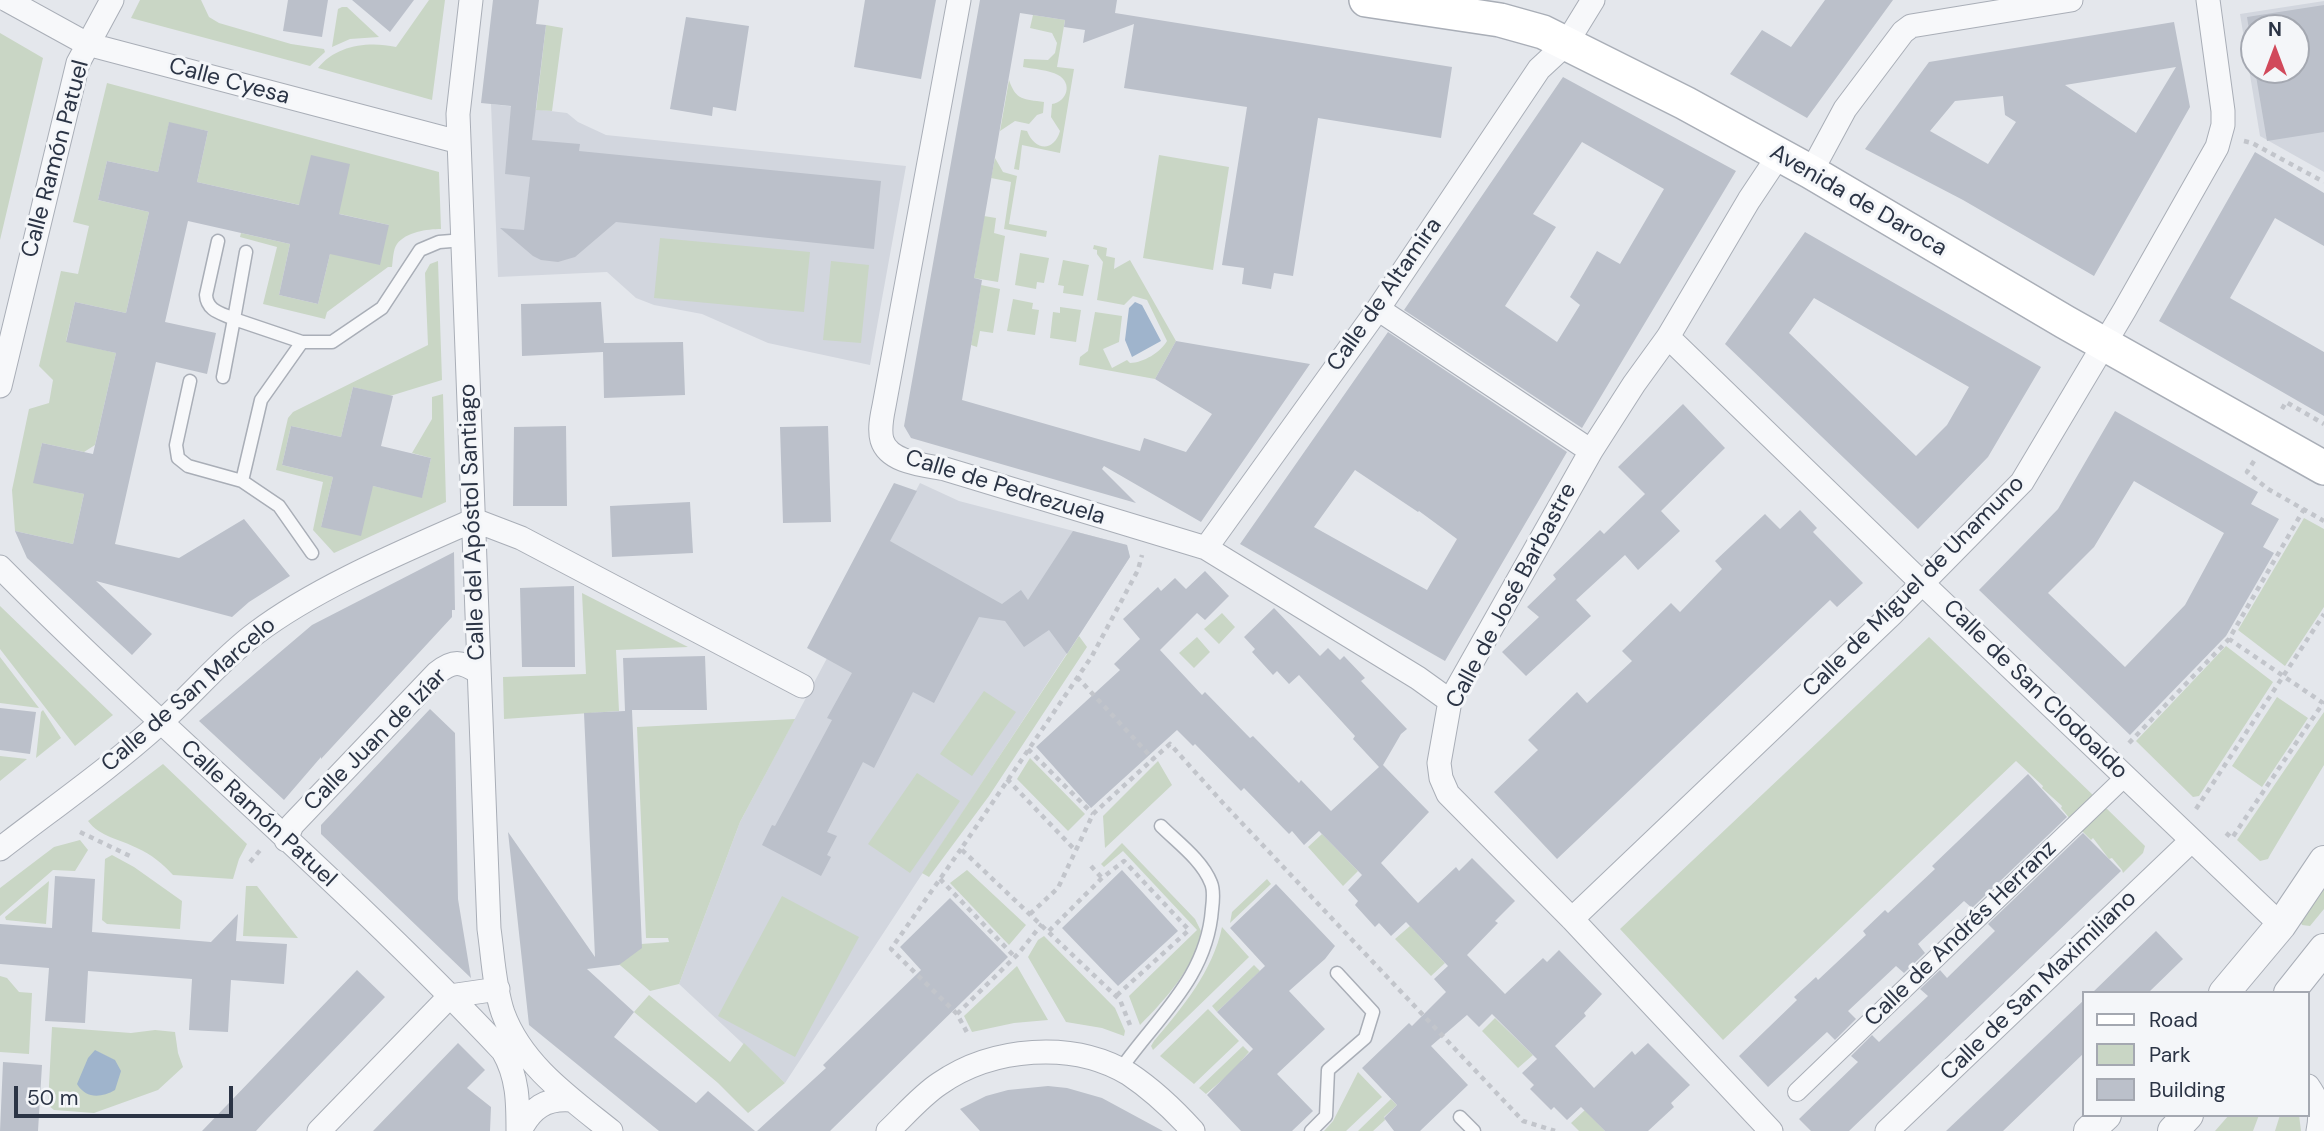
<!DOCTYPE html>
<html>
<head>
<meta charset="utf-8">
<style>
	body { margin:0 }
	#map { position:relative; width:2324px; height:1131px; overflow:hidden; background:#e4e7ec; font-family:"DM Sans",sans-serif }
	canvas { display:block }
	.legend { position:absolute; left:2082px; top:991px; width:228px; height:126px; box-sizing:border-box; background:#f4f6f9; border:2px solid #a4a8b1; margin:0; padding:9px 12px; list-style:none; font-size:21px; color:#2b3445 }
	.legend li { display:flex; align-items:center; gap:14px; height:35px }
	.legend b { width:35px; border:2px solid #a4a8b1 }
	.north { position:absolute; left:2240px; top:14px; width:70px; height:70px; box-sizing:border-box; background:#f4f6f9; border:2px solid #a4a8b1; border-radius:50%; rotate:0deg; font-size:19px; font-weight:700; line-height:28px; text-align:center; color:#2b3445 }
	.north::after { content:''; display:block; margin:auto; width:24px; height:32px; background:#d1495b; clip-path:polygon(50% 0,100% 100%,50% 72%,0 100%) }
	.scale { position:absolute; left:14px; top:1086px; width:219px; height:32px; box-sizing:border-box; border:4px solid #2b3445; border-top:0; padding-left:9px; font-size:21px; line-height:24px; white-space:nowrap; color:#2b3445; -webkit-text-stroke:5px #f4f6f9; paint-order:stroke }
</style>
</head>
<body>
<div id="map">
<canvas width="2324" height="1131"></canvas>
<ul class="legend">
<li><b style="height:9px;background:#fff"></b>Road</li>
<li><b style="height:19px;background:#c9d6c5"></b>Park</li>
<li><b style="height:19px;background:#bbc0ca"></b>Building</li>
</ul>
<div class="north">N</div>
<div class="scale">50 m</div>
</div>
<script>
const g = document.querySelector('canvas').getContext('2d');
g.lineJoin = 'round';
function fill(path, color) {
  g.fillStyle = color;
  g.fill(path, 'evenodd');
}
function trace(path, color, width, dash) {
  g.strokeStyle = color;
  g.lineWidth = width;
  g.lineCap = dash ? 'butt' : 'round';
  g.setLineDash(dash || []);
  g.stroke(path);
}
function write(font, color, halo, rows, align = 'center') {
  g.font = font + ' "DM Sans",sans-serif';
  g.lineWidth = 6;
  g.setLineDash([]);
  g.textBaseline = 'middle';
  g.strokeStyle = halo;
  g.fillStyle = color;
  for (const [text, x, y, turn = 0] of rows) {
    g.save();
    g.translate(x, y);
    g.rotate((+turn || 0) * Math.PI / 180);
    g.textAlign = isNaN(turn) ? turn : align;
    if (halo) g.strokeText(text, 0, 0);
    g.fillText(text, 0, 0);
    g.restore();
  }
}
const built = new Path2D(`
	M2324,1V172L2260,136L2240,14ZM2254,28H2296V70H2254Z
	M491,104L567,113L578,122L606,135L906,166L870,365L768,343L702,314L654,305L636,298L607,272L498,277Z
	M920,483L959,501L1127,545L1130,557L785,1083L679,984L740,822Z`);
const green = new Path2D(`
	M140,0H201L209,17L219,23L291,44L324,49L325,52L310,66L131,18Z
	M429,0H445L432,100L318,68C336,45 369,41 396,47Z
	M342,7H347L379,37L350,39L332,47L338,9Z
	M1033,15L1065,20L1057,67L1074,69L1060,153L1022,145L1019,170L1014,169L1021,130L1027,131C1035,151 1054,152 1060,131L1051,117L1052,104C1067,102 1073,83 1058,75C1049,70 1034,69 1023,67L1024,59L1048,60L1055,53L1057,43L1052,33L1030,28Z
	M546,25L563,28L552,111L536,110Z
	M0,33L43,58L0,240Z
	M1009,80C1016,101 1024,99 1044,102L1043,113L1037,115L1029,124L1015,121L1000,131Z
	M107,83L439,172L441,229C427,229 406,232 397,244C393,249 393,260 392,267H388L327,312L325,319L263,304L277,247L240,237L241,233L290,244L279,295L318,304L330,254L389,225L197,182L208,131L169,123L158,172L107,161L98,200L149,212L126,313L75,302L66,341L116,353L95,445L84,452L42,443L34,482L84,494L73,544L15,531L12,490L29,409L49,403L53,380L39,366L61,271L78,274L89,226L73,222Z
	M1159,155L1229,167L1213,270L1143,258Z
	M995,158L1003,172L1017,176L1009,224L1047,231L1046,237L1004,229L1011,182L991,178Z
	M984,216L996,218L994,233L1005,236L998,282L974,278Z
	M660,238L810,252L804,312L654,298Z
	M1094,245L1107,248L1106,256L1115,258L1114,269L1130,260L1176,341L1155,379L1079,365L1080,357L1088,351L1095,312L1122,316L1119,342L1103,349L1112,368L1127,360L1130,363C1143,363 1161,352 1167,341L1147,300L1133,296L1124,305L1097,300L1103,262L1097,254V250L1093,249Z
	M1020,253L1049,258L1044,283L1037,282L1036,289L1015,285Z
	M1063,260L1089,265L1083,296L1063,293L1064,286L1058,285Z
	M438,261L442,380L390,396L353,387L341,437L291,426L282,465L333,477L321,527L373,486L422,497L431,458L412,453L432,419V397L443,394L446,502L334,553L313,530L323,482L276,470L288,418L293,412L428,345L425,273L430,264Z
	M831,261L869,265L861,343L823,340Z
	M981,285L1000,289L993,333L980,331L977,347L971,345Z
	M1013,299L1033,303L1032,309L1039,310L1035,335L1007,331Z
	M1060,307L1081,310L1076,342L1050,338L1053,312L1060,313Z
	M2304,518L2324,529V607L2285,666L2238,630Z
	M582,593L688,647L616,650L619,711L504,719L503,677L586,674Z
	M0,606L113,715L75,746L0,649Z
	M1222,613L1235,627L1219,644L1204,629Z
	M1079,636L1087,647L989,796L929,877L922,873Z
	M1197,637L1210,652L1194,668L1179,653Z
	M1929,637L2095,797L2071,820L2061,808L2062,806L2042,788L2043,786L2016,761L1723,1040L1620,929Z
	M2226,646L2273,682L2199,796L2193,797L2136,741Z
	M0,657L39,708L0,703Z
	M984,691L1016,712L972,776L940,754Z
	M2277,697L2308,718L2262,787L2232,766Z
	M43,710L61,738L36,758L41,712Z
	M2324,712V765L2270,855L2268,859L2260,861L2237,840Z
	M795,719L740,822L679,984L650,991L599,947L669,942L668,938H646L637,727Z
	M0,756L27,759L0,781Z
	M1030,758L1085,814L1068,831L1017,779Z
	M1158,761L1172,785L1105,848L1103,816Z
	M163,764L247,844L239,859L233,879L173,875C163,864 151,854 137,848C120,839 100,837 88,821Z
	M917,773L960,801L910,873L868,844Z
	M2103,805L2145,846L2143,853L2123,873L2122,870L2112,858L2109,859L2093,838L2091,840L2079,828Z
	M1322,834L1358,871L1343,886L1308,847Z
	M80,840L88,850L75,871L53,870L0,916V888L54,847Z
	M1122,843L1195,919L1201,931C1196,966 1164,1001 1140,1025L1129,996L1197,930L1123,851L1104,867L1101,864Z
	M112,855L134,867L182,901L180,929L107,924L102,920L105,859Z
	M967,870L1026,925L1009,945L950,883Z
	M1267,879L1271,884L1230,923L1232,912Z
	M49,881L46,924L6,920L5,917Z
	M246,886H257L298,938L243,936Z
	M2324,886V909L2310,926L2302,925L2300,921Z
	M782,896L859,937L795,1057L718,1016Z
	M1410,926L1445,963L1431,976L1395,939Z
	M1222,927L1249,957L1153,1050L1151,1046L1154,1041C1182,1008 1213,971 1222,927Z
	M1044,936L1115,1008L1125,1031L1124,1036L1102,1028L1066,1022L1028,957L1038,940Z
	M1254,965L1260,971L1217,1012L1212,1006Z
	M1017,966L1048,1020L1014,1023L972,1032L964,1016Z
	M0,976L7,978L19,992L32,993L29,1054L0,1052Z
	M649,995L730,1062L744,1043L785,1083L748,1113L718,1083L634,1012Z
	M1208,1009L1239,1041L1194,1084L1160,1056Z
	M1495,1018L1533,1055L1518,1068L1482,1031Z
	M52,1027L131,1033L155,1030L175,1032L178,1053L183,1067L158,1090L94,1113L54,1110L48,1105Z
	M1243,1046L1249,1052L1241,1061L1242,1063L1206,1094L1199,1088Z
	M1358,1072L1382,1097L1346,1131H1324L1333,1121Z
	M1391,1099L1397,1105L1384,1117L1385,1120L1373,1131H1358Z
	M1585,1110L1605,1131H1579L1571,1123Z
	M2229,1115H2259L2253,1131H2215Z
	M2280,1115H2299L2301,1131H2275Z`);
const water = new Path2D(`
	M1135,302L1142,305L1161,341L1132,357L1125,340L1129,308Z
	M95,1050L115,1060L121,1071L115,1090C101,1098 86,1099 77,1084L88,1058Z`);
const building = new Path2D(`
	M288,0H328L322,37L283,31Z
	M352,0H414L390,32Z
	M493,0H539L536,24L546,25L532,140L580,144L579,151L881,181L874,249L616,222L575,257L558,262L541,260L533,256L500,228L524,230L530,177L505,174L511,106L481,103Z
	M865,0H936L921,79L854,67Z
	M980,0H1117L1115,13L1452,67L1441,138L1318,118L1293,276L1274,273L1271,289L1242,284L1244,268L1222,265L1247,107L1124,88L1134,24L1083,43L1085,30L1064,27L1065,20L1020,13L974,278L982,280L962,400L1140,451L1144,438L1186,452L1212,414L1155,379L1176,341L1310,364L1201,522L1104,466L1102,469L1136,503L911,438L904,426Z
	M1825,0H1893L1807,118L1730,74L1762,30L1791,47Z
	M2324,5V132L2267,141L2255,70H2296V28H2254V62L2247,17Z
	M686,17L749,26L736,111L713,107L712,116L670,109Z
	M2174,22L2190,107L2094,276L1963,200L1865,149L1929,62ZM2176,67L2136,133L2065,85ZM2003,96L2005,115L2016,122L1988,164L1930,131L1955,101Z
	M1563,77L1736,171L1582,428L1404,310ZM1582,142L1664,189L1620,264L1597,251L1570,297L1580,305L1557,342L1505,306L1556,227L1533,214Z
	M169,122L208,131L197,182L299,205L311,155L350,164L339,214L389,225L380,265L330,254L318,304L279,295L290,244L188,221L165,322L216,333L207,374L156,362L115,544L179,558L244,519L290,576L249,602L232,617L96,581L152,634L132,655L27,558L15,531L73,544L84,494L33,483L42,443L93,454L116,353L66,342L75,302L126,313L149,212L98,200L107,161L158,172Z
	M2255,152L2324,193V246L2275,218L2230,298L2324,352V416L2159,321Z
	M1805,232L2041,367L1988,457L1918,529L1725,344ZM1814,298L1969,387L1947,425L1916,456L1789,333Z
	M601,302L604,343L683,342L685,395L604,398L603,352L522,356L521,304Z
	M1388,332L1567,452L1445,661L1240,544ZM1355,470L1418,512L1419,511L1457,539L1427,590L1314,527Z
	M353,387L393,396L381,446L431,458L422,498L373,486L361,536L321,527L333,477L282,465L291,426L341,437Z
	M1683,404L1725,448L1661,511L1680,531L1638,570L1625,555L1576,600L1591,616L1526,676L1502,652L1539,617L1527,607L1556,579L1553,575L1577,552L1600,530L1604,534L1645,494L1618,467Z
	M2115,411L2258,492L2251,504L2279,519L2263,547L2274,553L2226,636L2130,735L1979,590L2058,509ZM2134,481L2224,533L2185,605L2125,667L2048,593L2094,547Z
	M566,426L567,506H513L514,427Z
	M828,426L831,522L783,523L780,427Z
	M894,483L917,491L890,541L1002,604L1021,590L1028,600L1073,531L1127,545L1130,557L1067,654L1049,630L1024,647L1005,621L979,617L934,703L913,692L874,768L863,762L827,832L837,836L827,855L831,857L821,876L762,845L772,825L775,826L832,720L827,718L852,673L807,648Z
	M690,502L693,553L612,557L610,506Z
	M1800,510L1817,528L1813,532L1863,583L1837,607L1830,600L1557,859L1494,792L1538,750L1528,740L1577,692L1587,703L1632,661L1622,651L1671,603L1680,612L1722,569L1715,561L1765,514L1780,529Z
	M454,552L455,610H452V617L321,759V757L284,800L199,721L312,625Z
	M1205,571L1229,596L1205,620L1197,613L1160,650L1202,695L1205,692L1250,738L1253,736L1299,783L1301,780L1331,811L1379,767L1353,739L1355,736L1299,675L1289,684L1277,671L1273,675L1252,652L1255,649L1244,637L1274,608L1320,656L1328,648L1340,660L1344,656L1365,678L1361,681L1407,729L1401,734L1383,765L1429,812L1381,863L1418,903L1456,867L1459,871L1472,858L1515,901L1495,921L1498,923L1467,955L1505,994L1543,958L1547,962L1559,950L1602,994L1584,1013L1586,1016L1555,1046L1594,1088L1632,1051L1635,1055L1648,1043L1690,1085L1671,1103L1674,1107L1648,1131H1605L1581,1107L1567,1120L1554,1107L1551,1110L1530,1089L1534,1085L1522,1073L1537,1059L1492,1014L1479,1027L1467,1015L1431,1046L1468,1085L1420,1131H1394L1384,1118L1397,1105L1362,1068L1409,1023L1412,1026L1446,992L1434,979L1448,966L1406,922L1391,936L1379,923L1375,927L1355,905L1358,901L1348,890L1362,875L1319,831L1304,845L1292,831L1289,834L1244,788L1241,791L1195,744L1193,746L1177,730L1091,808L1036,747L1120,670L1114,664L1140,639L1123,619L1158,587L1161,591L1175,578L1186,589Z
	M574,586L575,667H522L520,588Z
	M705,656L707,710H632L642,948L619,965L587,969L634,1012L614,1037L696,1103L708,1091L755,1131H659L529,1025L508,832L595,957L584,713L625,711L623,658Z
	M0,708L36,712L30,754L0,750Z
	M430,709L455,733L458,899L471,978L321,834V825Z
	M2028,774L2067,817L1972,908L1964,901L1918,944L1925,953L1904,973L1896,966L1848,1011L1856,1019L1835,1040L1827,1032L1768,1087L1739,1056L1797,1000L1794,997L1816,977L1818,980L1866,935L1863,931L1885,910L1888,913L1935,869L1932,866Z
	M2083,833L2121,871L1849,1131H1811L1799,1119L1858,1062L1851,1056L1872,1035L1879,1042L1928,996L1920,989L1940,970L1947,978L1995,931L1988,924Z
	M1122,870L1178,931L1118,986L1062,928Z
	M55,876L95,879L92,932L211,942L238,914L236,941L287,944L284,984L231,980L228,1032L189,1030L192,979L88,971L85,1023L45,1021L49,968L0,964V924L52,928Z
	M1276,884L1335,946L1325,959L1289,991L1325,1029L1277,1074L1313,1111L1292,1131H1241L1207,1095L1253,1049L1217,1012L1265,966L1230,928Z
	M950,898L1008,957L830,1131H757L826,1068L823,1065L921,970L900,947Z
	M2156,931L2183,959L2148,993H2092Z
	M357,970L385,997L267,1119L256,1131H202Z
	M2084,1000V1053L2003,1131H1946Z
	M458,1043L485,1070L467,1088L491,1107L490,1131H373Z
	M3,1062L42,1065L38,1131H0Z
	M1048,1086L1067,1088L1102,1098L1163,1131H980L960,1109L986,1096L1008,1090Z`);
const path = new Path2D(`
	M2244,141L2252,143L2324,182
	M2282,409L2286,402L2324,424
	M2254,461L2247,472L2268,489L2324,521
	M1077,677L1153,759L1170,744L1223,803L1523,1121L1555,1131
	M2129,743L2229,639L2304,509
	M1028,749L1093,814
	M1007,779L1076,851
	M2196,809L2324,614
	M80,832L132,857
	M2226,833L2232,838L2323,703L2229,639
	M961,849L891,949L957,1014L969,1036
	M250,862L262,848
	M1091,866L1102,878
	M940,879L1015,957
	M1030,914L1058,888L1093,814L1153,759
	M1049,931L1102,878L1124,861L1189,930L1116,996
	M957,1014L1018,954L1042,924
	M1130,1025L1120,1000L961,849L1092,656L1138,570L1142,555`);
const service = new Path2D(`
	M218,241L206,295C207,311 221,313 234,319L223,377
	M246,252L234,319L302,342H332L382,308L420,250L439,242L464,240
	M302,342L261,400L242,481L279,506L312,553
	M190,381L176,445L178,458L188,466L242,481
	M1120,1070C1157,1017 1207,978 1212,909C1213,901 1214,890 1211,883C1202,860 1177,842 1161,826
	M1460,1117L1474,1131
	M1311,1131L1326,1116L1328,1070L1365,1038L1373,1012L1337,973`);
const pedestrian = new Path2D(`
	M1797,1092L2125,777`);
const minor = new Path2D(`
	M7,0L87,44L459,142
	M471,0L458,114L489,929C493,956 494,987 503,1013C522,1065 570,1098 611,1131
	M959,0L884,406C882,416 879,429 882,440C889,463 925,465 945,469L1206,548L1418,678L1450,701
	M1811,172L1845,109L1903,32L1911,26L2071,0
	M1378,309L1591,451
	M1668,337L1922,583L2281,925
	M0,386L78,63L112,0
	M1206,548L1378,309L1539,69L1566,44L1593,0
	M0,567C164,732 344,882 503,1051C518,1077 518,1102 518,1131
	M286,840L292,825L437,673C453,660 461,661 478,672
	M0,849C53,808 109,769 159,724C192,695 221,659 256,633C317,587 404,551 474,520L521,538L802,686
	M1572,919L1891,615L2022,482L2124,311L2217,147L2223,125V111L2208,0
	M2308,1086C2319,1102 2322,1112 2318,1131
	M319,1131L450,996L498,989
	M520,1131C531,1108 546,1098 571,1100
	M888,1131C904,1116 921,1096 939,1084C992,1047 1073,1040 1129,1074C1153,1090 1174,1110 1193,1131
	M1771,1131L1572,919L1448,794L1441,778L1439,763L1450,701L1591,451L1634,384L1668,337L1749,200L1779,155
	M1887,1131L2191,841`);
const tertiary = new Path2D(`
	M2224,993L2281,925L2324,861
	M2289,993L2324,949
	M2089,1131L2106,1115
	M2173,1131L2188,1115`);
const secondary = new Path2D(`
	M1366,0L1500,20L1543,32L1685,103L1811,172L2065,322L2324,468`);
const streetNames = [
	["Calle Cyesa",229,82,15],
	["Calle Ramón Patuel",56,159,-75],
	["Avenida de Daroca",1858,201,30],
	["Calle de Altamira",1385,295,-55],
	["Calle de Pedrezuela",1005,488,17],
	["Calle del Apóstol Santiago",473,522,-92],
	["Calle de Miguel de Unamuno",1914,587,-45],
	["Calle de José Barbastre",1512,596,-62],
	["Calle de San Clodoaldo",2035,690,44],
	["Calle de San Marcelo",189,695,-41],
	["Calle Juan de Izíar",376,740,-45],
	["Calle Ramón Patuel",258,814,43],
	["Calle de Andrés Herranz",1961,934,-44],
	["Calle de San Maximiliano",2039,986,-44]
];
fill(built, '#d2d6de');
fill(green, '#c9d6c5');
fill(water, '#9fb4cc');
fill(building, '#bbc0ca');
trace(service, '#a9aeb7', 15);
trace(pedestrian, '#a9aeb7', 20);
trace(minor, '#a9aeb7', 25);
trace(tertiary, '#a9aeb7', 32);
trace(secondary, '#a9aeb7', 36);
trace(path, '#c2c5cb', 4.5, [5, 5]);
trace(service, '#f7f8fa', 12);
trace(pedestrian, '#f7f8fa', 18);
trace(minor, '#f7f8fa', 23);
trace(tertiary, '#f7f8fa', 30);
trace(secondary, '#fff', 33);
write('23px', '#2b3445', '#f4f6f9', streetNames);
</script>
</body>
</html>
